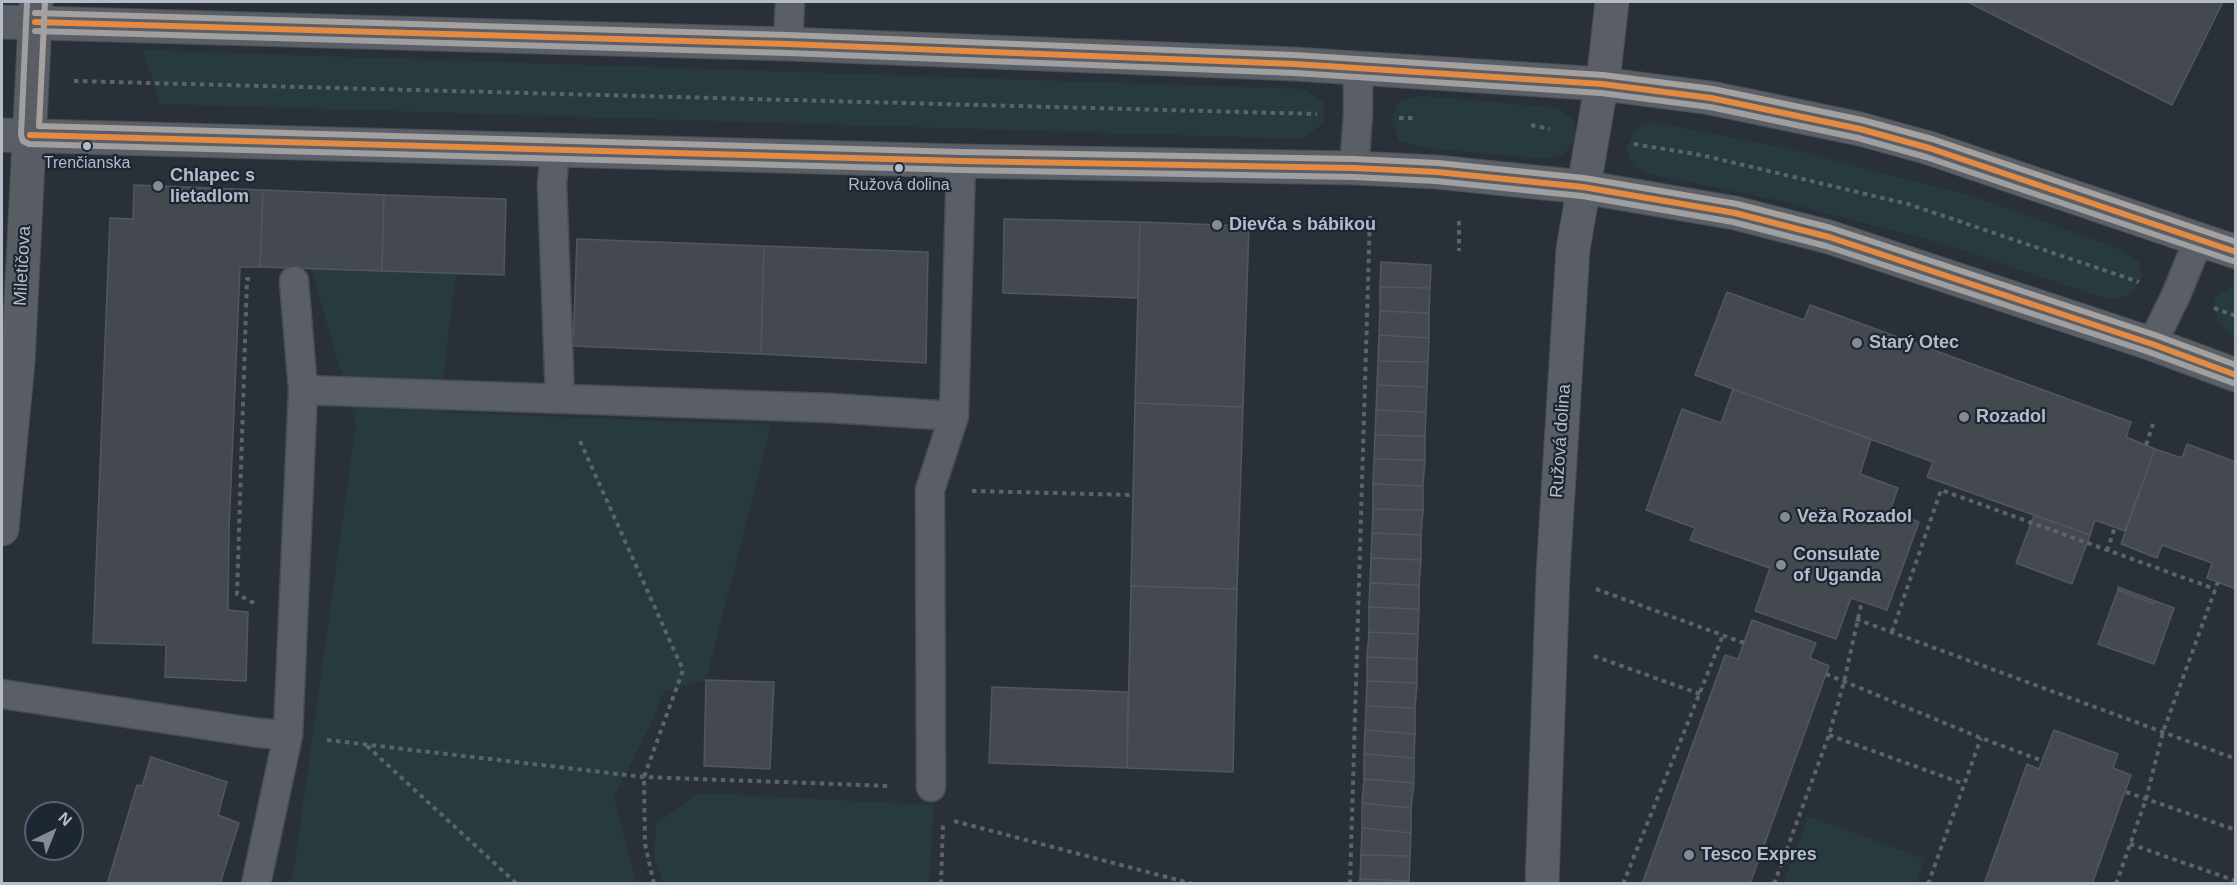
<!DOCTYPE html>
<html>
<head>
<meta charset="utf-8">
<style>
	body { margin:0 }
	#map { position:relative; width:2237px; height:885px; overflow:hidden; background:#2a3038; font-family:Helvetica,sans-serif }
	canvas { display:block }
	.frame { position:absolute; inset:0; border:3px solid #b4bcc9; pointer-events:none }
	.north { position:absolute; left:24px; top:801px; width:60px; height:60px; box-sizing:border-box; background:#1d2633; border:2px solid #59626f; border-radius:50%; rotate:43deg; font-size:16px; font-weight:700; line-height:24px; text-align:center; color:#b4bcc9 }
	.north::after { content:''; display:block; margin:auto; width:21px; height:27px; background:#848b96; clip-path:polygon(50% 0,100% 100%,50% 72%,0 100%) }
</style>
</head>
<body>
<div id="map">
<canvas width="2237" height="885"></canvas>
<div class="frame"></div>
<div class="north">N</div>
</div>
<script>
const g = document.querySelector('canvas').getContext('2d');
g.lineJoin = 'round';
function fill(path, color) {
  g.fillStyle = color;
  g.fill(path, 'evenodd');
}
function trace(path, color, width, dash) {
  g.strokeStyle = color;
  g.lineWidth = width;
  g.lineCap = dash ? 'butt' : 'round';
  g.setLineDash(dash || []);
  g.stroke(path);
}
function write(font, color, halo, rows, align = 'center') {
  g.font = font + ' Helvetica,sans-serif';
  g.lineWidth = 4.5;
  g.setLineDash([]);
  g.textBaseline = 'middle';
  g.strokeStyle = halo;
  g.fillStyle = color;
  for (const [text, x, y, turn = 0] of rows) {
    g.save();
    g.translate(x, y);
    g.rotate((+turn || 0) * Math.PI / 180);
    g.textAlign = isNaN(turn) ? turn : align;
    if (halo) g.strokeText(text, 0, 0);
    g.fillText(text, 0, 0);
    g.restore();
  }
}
const green = new Path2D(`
	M143,50L1305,89L1325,104L1324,122L1303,139L160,104Z
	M1423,96L1559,108L1575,122L1576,140L1563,154L1544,159L1425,148L1399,141L1391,120L1400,101Z
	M1653,122L1790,149L1972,196L2115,247L2139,262L2142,277L2131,295L2112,299L2091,294L1951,246L1781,201L1649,174L1633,166L1626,149L1635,130Z
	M311,268L456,273L439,412L771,425L706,680L664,691L652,722L614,797L636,883L289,884L294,869L356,424Z
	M2233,285L2236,286L2235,337L2218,323L2214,298Z
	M698,793L934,805L929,883H663L654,855L656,824Z
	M1808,816L1925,859L1916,883H1784Z`);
const building = new Path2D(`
	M1968,2H2223L2172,105Z
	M134,185L263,190L260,267H240L229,530L228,610L248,612L246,681L165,677L166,645L93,643L110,218L133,219Z
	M263,190L384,195L382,271L260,267Z
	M384,195L506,199L504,275L382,271Z
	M1004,219L1140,222L1138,298L1003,293Z
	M1140,222L1249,226L1243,407L1135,403Z
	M577,239L764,246L761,354L573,346Z
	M764,246L928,252L926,363L761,354Z
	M1381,262L1431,265L1430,288L1380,287Z
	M1380,287L1430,288L1429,313L1380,311Z
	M1727,292L1804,320L1810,305L2131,422L2126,437L2155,449L2125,531L2095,520L2090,535L1927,477L1933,462L1695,375Z
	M1380,311L1429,313V338L1379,335Z
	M1379,335L1429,338L1428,362L1378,361Z
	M1378,361L1428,362L1427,387L1377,385Z
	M1377,385L1427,387L1426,412L1376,410Z
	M1733,389L1871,439L1860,474L1898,488L1890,511L1919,522L1887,610L1851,598L1836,639L1755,611L1770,568L1690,540L1695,528L1646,510L1682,409L1721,423Z
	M1135,403L1243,407L1237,589L1131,586Z
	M1376,410L1426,412L1425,436L1375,435Z
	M1375,435L1425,436V460L1374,459Z
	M2187,444L2236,462V589L2207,578L2212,563L2162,545L2157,558L2121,544L2155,449L2182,458Z
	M1374,459L1425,460L1423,486L1373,484Z
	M1373,484L1423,486V510L1373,509Z
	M1373,509L1423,510L1421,535L1372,533Z
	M2034,515L2090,535L2072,584L2016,563Z
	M1372,533L1421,535V560L1371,558Z
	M1371,558L1421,560L1419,585L1370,583Z
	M1370,583L1419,585V609L1369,607Z
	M1131,586L1237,589L1233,772L1127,768Z
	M2118,587L2155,601L2154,604L2118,590Z
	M2118,590L2154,604L2155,601L2174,608L2154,664L2098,644Z
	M1369,607L1419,609L1418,634L1369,632Z
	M1752,620L1816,643L1810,658L1829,666L1750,884H1642L1725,655L1738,659Z
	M1369,632L1418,634L1417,659L1367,657Z
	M1367,657L1417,659V683L1367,681Z
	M706,680L774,682L770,769L704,766Z
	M1367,681L1417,683L1415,708L1366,706Z
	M992,687L1128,692L1127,768L989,763Z
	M1366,706L1415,708V734L1365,730Z
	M1365,730L1415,734L1414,758L1364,754Z
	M2054,730L2118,754L2113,768L2131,775L2092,884H1984L2027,764L2039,769Z
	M1364,754L1414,758V783L1364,779Z
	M151,757L227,782L218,815L239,823L220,884H107L137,785L142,786Z
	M1364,779L1414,783L1411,808L1362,803Z
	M1362,803L1411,808V833L1362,828Z
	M1362,828L1411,833L1410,856L1361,855Z
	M1361,855L1410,856L1409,881L1360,879Z
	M1360,879L1409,881V884H1360Z`);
const path = new Path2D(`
	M74,81L1317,114
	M1399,118H1416
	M1531,125L1550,129
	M1634,144L1701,155L1908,204L2139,282
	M1459,221V251
	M2214,308L2236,316
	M580,441L683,670L644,777L645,844L654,884
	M2146,445L2153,424
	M972,491L1133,495
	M2107,551L2115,527
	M1596,589L1744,643
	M254,603L237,594L247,279H254
	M1856,619L2236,759
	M1892,632L1941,490L2215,589
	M1594,656L1700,694
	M1826,674L1981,738L2043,761
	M1829,735L1964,784
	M327,740L644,777L890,786
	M367,746L517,884
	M2126,792L2236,830
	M954,821L1193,884
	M2130,844L2236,881
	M941,884L943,824
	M1350,884L1370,216
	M1623,884L1723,635
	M1774,884L1829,735L1844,682L1861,605
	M1928,884L1981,738
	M2116,884L2146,799L2163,732L2218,582`);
const lane = new Path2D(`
	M788,44L790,2
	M555,149L552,184L560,398
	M1354,168L1358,115V67
	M294,281L303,390
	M2152,344L2176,295L2199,239
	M2,694L259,733L288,735L256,884
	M288,735L303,390L831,408L954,416
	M931,787L930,490L954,416L961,161`);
const street = new Path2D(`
	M2,22L788,44L1295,64L1602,84L1711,98L1860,129L1929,148L2236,252
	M2,135L961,161L1354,168L1437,172L1583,187L1735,213L1829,237L2152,344L2236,375
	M1542,884L1553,574L1573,249L1605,64L1612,2`);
const secondary = new Path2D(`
	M2,529L18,362L36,2`);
const bus1 = new Path2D(`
	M35,22L788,44L1295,64L1602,84L1711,98L1860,129L1929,148L2236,252
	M30,135L961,161L1354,168L1437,172L1583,187L1735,213L1829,237L2152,344L2236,375`);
const bus2 = new Path2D(`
	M27,2L21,135L23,141L29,144L961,170L1354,177L1436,181L1582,196L1733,222L1826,246L2149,352L2233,383
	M35,31L788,53L1295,73L1601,93L1710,107L1858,138L1926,157L2233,261`);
const bus3 = new Path2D(`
	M45,2L39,126L961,152L1354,159L1438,163L1584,178L1737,204L1831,228L2155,335L2236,365
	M35,13L788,35L1295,55L1603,75L1713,89L1862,120L1932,139L2236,242`);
const markers = [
	[87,146,5,"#b4bcc9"],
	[899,168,5,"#b4bcc9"],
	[158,186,6,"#848b96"],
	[1217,225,6,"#848b96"],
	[1857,343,6,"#848b96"],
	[1964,417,6,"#848b96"],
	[1785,517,6,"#848b96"],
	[1781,565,6,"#848b96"],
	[1689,855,6,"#848b96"]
];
const busNames = [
	["Trenčianska",87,164],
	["Ružová dolina",899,186]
];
const poiNames = [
	["Chlapec s",170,176],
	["lietadlom",170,197],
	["Dievča s bábikou",1229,225],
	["Starý Otec",1869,343],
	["Rozadol",1976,417],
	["Veža Rozadol",1797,517],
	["Consulate",1793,555],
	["of Uganda",1793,576],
	["Tesco Expres",1701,855]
];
const streetNames = [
	["Miletičova",23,266,-87],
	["Ružová dolina",1561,441,-86]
];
fill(green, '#273a3e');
fill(building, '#444950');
trace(building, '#52575f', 1.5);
trace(lane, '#484c53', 31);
trace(street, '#484c53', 35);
trace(secondary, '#484c53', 35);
trace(path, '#5d636a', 4, [4.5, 4.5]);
trace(lane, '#5a5e66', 28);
trace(street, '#5a5e66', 33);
trace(secondary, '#595d64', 33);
trace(bus1, '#e38b43', 6);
trace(bus2, '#9f9f9f', 6);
trace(bus3, '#a4a19f', 6);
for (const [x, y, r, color] of markers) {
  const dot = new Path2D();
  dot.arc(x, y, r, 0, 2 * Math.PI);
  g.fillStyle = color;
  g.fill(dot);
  trace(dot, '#1d2633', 2);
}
write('16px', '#b4bcc9', '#1d2633', busNames);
write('bold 18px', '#b4bcc9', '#1d2633', poiNames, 'left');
write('18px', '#b4bcc9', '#1d2633', streetNames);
</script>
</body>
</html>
